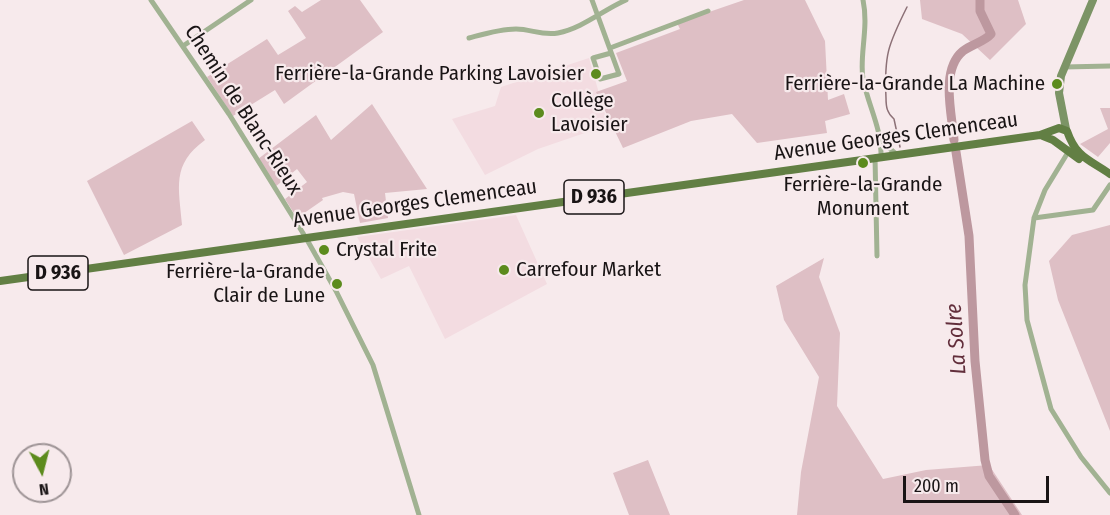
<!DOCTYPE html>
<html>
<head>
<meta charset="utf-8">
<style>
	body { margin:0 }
	#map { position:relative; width:1110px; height:515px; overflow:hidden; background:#f7eaec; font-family:"Fira Sans Condensed",sans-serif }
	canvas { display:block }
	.north { position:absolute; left:12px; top:443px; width:60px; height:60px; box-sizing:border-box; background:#f7eaec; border:2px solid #9e9496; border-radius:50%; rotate:173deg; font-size:16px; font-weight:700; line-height:24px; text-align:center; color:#191415 }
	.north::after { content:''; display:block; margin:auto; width:21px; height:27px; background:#5c8b1d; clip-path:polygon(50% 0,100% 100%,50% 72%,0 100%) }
	.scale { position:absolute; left:903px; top:476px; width:146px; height:27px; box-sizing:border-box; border:3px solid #191415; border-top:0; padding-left:8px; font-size:18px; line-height:21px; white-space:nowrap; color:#191415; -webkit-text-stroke:4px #f7eaec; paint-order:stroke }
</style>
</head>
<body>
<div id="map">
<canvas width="1110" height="515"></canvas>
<div class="north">N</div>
<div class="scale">200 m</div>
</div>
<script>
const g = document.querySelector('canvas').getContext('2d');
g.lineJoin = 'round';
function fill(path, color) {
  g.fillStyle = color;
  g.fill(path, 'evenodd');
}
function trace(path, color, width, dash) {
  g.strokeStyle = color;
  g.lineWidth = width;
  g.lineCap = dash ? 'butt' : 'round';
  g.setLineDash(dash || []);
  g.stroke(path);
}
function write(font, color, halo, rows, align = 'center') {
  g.font = font + ' "Fira Sans Condensed",sans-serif';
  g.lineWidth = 4.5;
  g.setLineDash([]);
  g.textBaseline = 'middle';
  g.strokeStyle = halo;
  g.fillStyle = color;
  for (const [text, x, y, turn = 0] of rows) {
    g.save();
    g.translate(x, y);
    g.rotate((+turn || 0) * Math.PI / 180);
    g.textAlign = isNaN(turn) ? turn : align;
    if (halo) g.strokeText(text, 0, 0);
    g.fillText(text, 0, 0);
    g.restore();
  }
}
const built = new Path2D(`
	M589,58L608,125L538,149L485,175L452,119L495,106L501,87Z
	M516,215L547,284L445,339L409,266L381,279L357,237Z`);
const green = new Path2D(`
	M321,0H360L383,32L284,104L275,90L233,116L207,77L267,39L278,55L306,38L288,11L295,6L302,12Z
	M744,0H805L825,41L828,100L844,94L850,114L825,121L827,133L757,143L732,114L691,121L623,148L596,92L627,81L616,53L680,29L677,23Z
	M920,0H1018L1026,24L990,60L962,34L922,19Z
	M372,104L427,189L385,193L388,218L360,223L354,194L343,192L322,198L323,200L297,218L285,199L307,182L297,169L275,187L258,159L316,115L331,140Z
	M1100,108H1110V143L1098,157L1080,144L1108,129Z
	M192,121L205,140C171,165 179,187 182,225L124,255L87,181Z
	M1110,225V431L1058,300L1049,261L1072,235Z
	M824,258L819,277L840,333L837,406L883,479L926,470L989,465L1022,515H797L801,472L819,377L784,320L776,286Z
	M648,460L670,515H629L613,473Z`);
const stream = new Path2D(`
	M900,147L894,119C887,113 886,107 886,98C884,55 888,45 907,7`);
const river = new Path2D(`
	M954,140C952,114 940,70 963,51C972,44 984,42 991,34L980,11V0
	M956,152L969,236L975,361L985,460L989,476L1015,515`);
const street = new Path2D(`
	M151,0L229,114L306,238L336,291L373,365L419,515
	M592,0L619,74L600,79L593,58L611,53
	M863,0C869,28 859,56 863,79C868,105 882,129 881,156
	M469,38C484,34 500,29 516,29C531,29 542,36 558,33C583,28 603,10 626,0
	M183,46L251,0
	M610,48L708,11
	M1064,67L1110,66
	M881,141L896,154
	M1070,149L1045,190L1034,218L1025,285L1027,320L1051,409L1081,457L1110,493
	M875,157L877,256
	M1034,218L1093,210L1110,185`);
const secondary = new Path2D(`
	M1066,129L1059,93L1061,76L1093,0`);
const primary = new Path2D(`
	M1043,136L1053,140L1079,159
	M0,281L1040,135L1059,128L1067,131C1076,157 1088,159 1110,174`);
const markers = [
	[596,74,6,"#5c8b1d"],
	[1057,84,6,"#5c8b1d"],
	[539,113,6,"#5c8b1d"],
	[863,163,6,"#5c8b1d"],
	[324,250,6,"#5c8b1d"],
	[504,270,6,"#5c8b1d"],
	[337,284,6,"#5c8b1d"]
];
const shields = [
	[594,197,60],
	[58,273,60]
];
const shieldNames = [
	["D 936",594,197],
	["D 936",58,273]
];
const poiNames = [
	["Ferrière-la-Grande Parking Lavoisier",584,74],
	["Ferrière-la-Grande La Machine",1045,84],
	["Collège",551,101,"left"],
	["Lavoisier",551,125,"left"],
	["Ferrière-la-Grande",863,185,"center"],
	["Monument",863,209,"center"],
	["Crystal Frite",336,250,"left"],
	["Carrefour Market",516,270,"left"],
	["Ferrière-la-Grande",325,272],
	["Clair de Lune",325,296]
];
const streetNames = [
	["Chemin de Blanc-Rieux",243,110,57],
	["Avenue Georges Clemenceau",896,137,-8],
	["Avenue Georges Clemenceau",415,204,-8]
];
const waterNames = [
	["La Solre",957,339,-94]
];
fill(built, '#f3dce1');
fill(green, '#debfc5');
trace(stream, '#8c7076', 1.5);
trace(river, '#bd989f', 9);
trace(street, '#a1b292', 5);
trace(secondary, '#7c9466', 8);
trace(primary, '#627f44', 8);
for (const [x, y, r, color] of markers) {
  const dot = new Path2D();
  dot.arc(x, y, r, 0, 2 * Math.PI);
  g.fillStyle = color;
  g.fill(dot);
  trace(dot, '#f7eaec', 2);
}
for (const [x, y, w] of shields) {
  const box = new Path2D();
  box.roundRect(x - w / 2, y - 17, w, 34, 4.5);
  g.fillStyle = '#f7eaec';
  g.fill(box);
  trace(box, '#191415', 1.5);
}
write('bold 20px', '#191415', null, shieldNames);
write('21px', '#191415', '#f7eaec', poiNames, 'right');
write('21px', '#191415', '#f7eaec', streetNames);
write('italic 22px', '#622e3b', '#f7eaec', waterNames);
</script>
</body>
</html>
